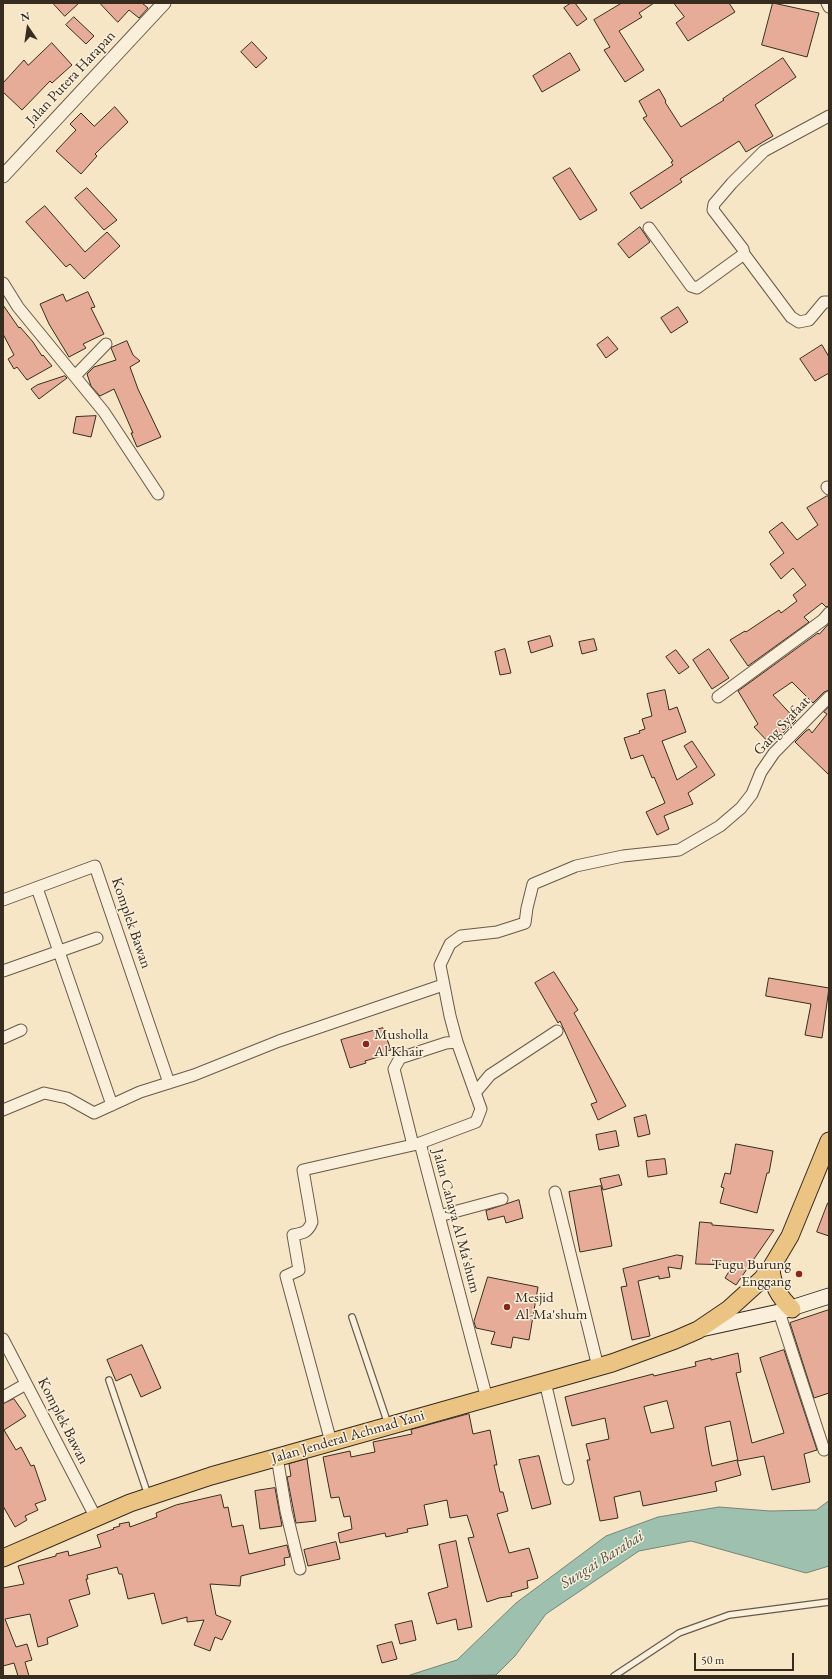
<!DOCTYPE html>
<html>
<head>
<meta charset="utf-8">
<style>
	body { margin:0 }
	#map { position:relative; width:832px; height:1679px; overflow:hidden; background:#f6e6c6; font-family:"EB Garamond",serif }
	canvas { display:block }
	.frame { position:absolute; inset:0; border:4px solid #362c20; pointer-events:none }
	.north { position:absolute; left:8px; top:8px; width:40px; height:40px; -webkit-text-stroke:3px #f9efda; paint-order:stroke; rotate:347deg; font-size:11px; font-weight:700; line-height:16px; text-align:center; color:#362c20 }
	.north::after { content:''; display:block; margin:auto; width:14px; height:18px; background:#362c20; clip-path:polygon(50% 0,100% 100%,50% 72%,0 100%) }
	.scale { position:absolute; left:694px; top:1653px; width:100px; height:18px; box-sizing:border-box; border:2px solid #362c20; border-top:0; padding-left:5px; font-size:12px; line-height:14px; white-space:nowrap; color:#362c20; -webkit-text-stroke:3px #f9efda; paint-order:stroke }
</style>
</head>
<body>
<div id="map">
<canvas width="832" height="1679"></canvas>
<div class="frame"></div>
<div class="north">N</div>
<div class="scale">50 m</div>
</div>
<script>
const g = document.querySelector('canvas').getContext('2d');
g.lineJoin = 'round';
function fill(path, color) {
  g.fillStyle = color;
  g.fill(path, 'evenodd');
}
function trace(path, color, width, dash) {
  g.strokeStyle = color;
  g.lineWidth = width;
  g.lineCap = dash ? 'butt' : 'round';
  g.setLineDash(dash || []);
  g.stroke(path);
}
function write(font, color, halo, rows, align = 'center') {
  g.font = font + ' "EB Garamond",serif';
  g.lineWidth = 3;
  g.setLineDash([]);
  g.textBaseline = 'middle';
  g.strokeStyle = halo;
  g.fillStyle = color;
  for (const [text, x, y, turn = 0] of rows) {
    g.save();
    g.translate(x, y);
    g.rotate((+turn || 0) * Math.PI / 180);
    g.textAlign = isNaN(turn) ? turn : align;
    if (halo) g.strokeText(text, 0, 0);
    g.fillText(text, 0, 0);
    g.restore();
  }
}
const water = new Path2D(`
	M829,1501V1566L806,1573L691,1541L639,1551L546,1614L515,1656L496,1675L407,1676L457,1660L516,1603L606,1536L658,1517L719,1507L770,1511L816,1510Z`);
const building = new Path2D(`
	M53,3H79L65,16Z
	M100,3H142L148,8L139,18L129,10L118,22Z
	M571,3H575L587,19L577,26L564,8Z
	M622,3H654L639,13L642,17L619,31L644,70L625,82L604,50L610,47L594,20Z
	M674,3H729L735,12L688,41L676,23L684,17Z
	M773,3L819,13L807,57L762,45Z
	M74,17L94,36L86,44L66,25Z
	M252,42L267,58L256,68L241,52Z
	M52,43L72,65L52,83L50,81L22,110L3,92V83L24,60L28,65Z
	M570,53L580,70L542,92L533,76Z
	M783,58L796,77L755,105L773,136L746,152L739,141L680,179L682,182L641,209L630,193L673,165L671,162L673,161L643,118L647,116L639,101L659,89L666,101L665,102L681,127L724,100L723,99Z
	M115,107L128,122L95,154L97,156L81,174L56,151L76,130L70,124L81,113L94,126Z
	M570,168L597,210L580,220L553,178Z
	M87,188L117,220L104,230L75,198Z
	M45,206L85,252L107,232L120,246L84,279L70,264L66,267L26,222Z
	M640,227L650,242L629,258L618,244Z
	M88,292L95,307L91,308L104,334L83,344L86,348L69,357L49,324L40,304L63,294L66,301Z
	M3,305L19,328L20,327L33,342L42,356L43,355L52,366L27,380L17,367L14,369L8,359L14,355L3,334Z
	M678,307L688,322L671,333L661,318Z
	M608,337L618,349L606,358L597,345Z
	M127,341L133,355L140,361L130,367L138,389L161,437L137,447L131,433H133L114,389L100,396L91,386L87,374L94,367L116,360L111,348Z
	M822,345L829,357V373L815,381L800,359Z
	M65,376L67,378L39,399L31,389L37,385Z
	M96,416L91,437L73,433L76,417Z
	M827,496H829V606L826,607L822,603L804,617L809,622L748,666L730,640L745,631L746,632L779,610L781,613L797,601L793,595L806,585L793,568L781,579L770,564L784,553L769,532L782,522L797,540L818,525L807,508Z
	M829,624V690L824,692L813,703L792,682L773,695L796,720L771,745L754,727L758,724L738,691L818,633L819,634Z
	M550,636L553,646L531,653L528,642Z
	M594,639L597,650L582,654L579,642Z
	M505,649L511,673L500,675L495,652Z
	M709,649L729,678L712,689L693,660Z
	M676,650L689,667L679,674L666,657Z
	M665,690L669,710L677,707L686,732L662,741L677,780L697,767L684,746L692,741L715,775L688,793L693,804L664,816L669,829L657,835L646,812L665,803L654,777L652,778L643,755L631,759L624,738L640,733L639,731L645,729L642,719L652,716L647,694Z
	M829,707V775L795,742L806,731L809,729L812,733L827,714L824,712Z
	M554,972L578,1010L574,1013L626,1106L598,1120L591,1104L597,1102L560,1021L558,1023L535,983Z
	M769,978L829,988L822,1038L805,1035L811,1004L766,996Z
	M383,1028L391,1050L387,1051L388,1054L365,1061L366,1063L350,1068L341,1040Z
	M646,1115L650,1134L638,1137L634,1118Z
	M616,1131L619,1146L599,1150L596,1135Z
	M736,1144L773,1151L769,1173H767L757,1213L720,1203L724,1188L721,1187L725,1173L730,1174Z
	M665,1159L667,1174L648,1177L646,1161Z
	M619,1175L622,1185L603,1190L600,1179Z
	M601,1186L612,1246L580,1252L569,1192Z
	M519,1200L523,1218L506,1223L504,1216L488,1220L486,1211Z
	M828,1203H829V1236L817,1232Z
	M700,1222L712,1223V1225L774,1230L736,1285L725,1278L733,1265L696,1264Z
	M677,1255L683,1256L681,1269L668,1267L670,1277L659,1279V1276L638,1281L650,1336L632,1340L621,1287L627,1286L623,1269Z
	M488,1277L538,1287L529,1340L513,1337L511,1348L491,1344L495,1332L476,1328L474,1322Z
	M829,1310V1393L814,1398L790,1323Z
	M142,1345L161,1388L141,1397L131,1374L116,1381L107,1360Z
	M784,1350L817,1450L804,1454L810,1482L772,1490L764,1456L738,1461L730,1421L705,1427L709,1451L712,1466L737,1460L741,1475L715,1482L717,1491L643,1506L640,1491L614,1497L618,1518L600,1521L587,1460H590L586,1444L609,1439L605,1418L572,1426L565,1397L653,1374L654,1376L696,1366L695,1362L711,1358V1360L738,1353L741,1372L736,1373L752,1443L784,1433L760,1358ZM667,1401L674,1428L651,1433L644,1407Z
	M14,1399L26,1416L4,1430L16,1450L21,1447L31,1466L34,1465L46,1500L35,1504L38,1510L25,1516L27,1520L15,1527L3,1506V1404Z
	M469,1414L473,1434L490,1430L497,1465H494L500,1492H503L508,1511L497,1514L509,1553L529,1548L538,1578L527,1581L528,1588L511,1593L512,1596L499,1598L487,1602L468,1538L474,1537L467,1515L450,1518L447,1500L424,1505L428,1525L407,1529L408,1532L386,1537L385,1533L340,1543L338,1533L352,1529L350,1516L344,1517L339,1497L331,1498L323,1457L350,1451L351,1457L375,1452L373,1442L412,1434L411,1430Z
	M539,1456L551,1504L532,1509L519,1460Z
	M307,1459L316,1521L296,1523L287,1477L291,1476L289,1464Z
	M275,1488L282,1526L260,1529L255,1491Z
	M221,1495L224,1508L228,1507L232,1527L243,1525L249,1554L287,1545L290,1557L284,1558L285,1565L241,1576L240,1586L210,1584L216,1615L231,1621L222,1640L215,1637L210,1651L194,1645L204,1620L187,1622V1617L162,1624L154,1593L128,1599L122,1574H119L117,1567L87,1575L88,1579H86L90,1594L69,1600L78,1626L47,1638L48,1644L38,1647L30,1614L5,1619L16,1647L27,1644L32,1660L25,1662L29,1676H18L14,1663L3,1666V1588L24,1584L18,1566L56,1556V1554L68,1551L69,1556L101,1547L97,1535L114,1529L113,1528L120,1526L119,1524L129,1522L130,1527L157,1517L156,1513L176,1505Z
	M456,1541L472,1627L458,1630L456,1619L437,1624L428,1593L448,1587L439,1545Z
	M336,1542L340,1559L308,1566L304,1550Z
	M412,1621L416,1640L400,1644L395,1625Z
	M392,1642L397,1659L382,1663L377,1646Z`);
const service = new Path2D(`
	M352,1317L388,1424
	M109,1380L148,1495
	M614,1676L679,1633L729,1615L829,1602`);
const minor = new Path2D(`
	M827,3L829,7
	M649,228L691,286L697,288L744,254L743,249L713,210L714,204L732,183L764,151L829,116
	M744,254L791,317L799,322L809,320L824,302H829
	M3,283L18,307L104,412L158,494
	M75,376L106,344
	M827,487L829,489
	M718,697L823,620L829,613
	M37,888L112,1105
	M3,900L95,866L169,1083
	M3,971L97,938
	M3,1038L21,1030
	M457,1042L450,1016L440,965L450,944L461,936L497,932L525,923L527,908L533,884L576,866L623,856L679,850L720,826L741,808L752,794L761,772L774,753L829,697
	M475,1093L490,1075L557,1031
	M3,1110L44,1093L67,1098L94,1113L140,1092L194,1075L279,1041L443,985
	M420,1143L487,1399
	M555,1192L598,1367
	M439,1216L502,1199
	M779,1312L824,1450
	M3,1339L96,1518
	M545,1382L568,1479
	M3,1397L26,1384
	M331,1442L286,1276L299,1270L293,1235C304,1233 308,1232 312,1222L303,1170L413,1145L420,1143L476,1122L481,1109L457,1042L446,1043L400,1058L394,1069L413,1145
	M277,1457L286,1511L300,1569`);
const tertiary = new Path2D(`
	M3,176L164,3`);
const secondary = new Path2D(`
	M701,1329L779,1312L829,1296`);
const primary = new Path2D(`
	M771,1268C772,1285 779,1297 792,1309
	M3,1558L130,1503L211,1476L612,1363L675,1340L698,1330L729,1309L762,1279L771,1268L790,1236L829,1141`);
const markers = [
	[366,1044,4,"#8f2418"],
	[799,1274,4,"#8f2418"],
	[507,1307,4,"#8f2418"]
];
const streetNames = [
	["Jalan Putera Harapan",71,78,-47],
	["Gang Syafaat",782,726,-47],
	["Komplek Bawan",131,923,71],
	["Jalan Cahaya Al Ma'shum",456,1221,75],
	["Komplek Bawan",63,1421,63],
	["Jalan Jenderal Achmad Yani",348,1437,-16]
];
const poiNames = [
	["Musholla",374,1035],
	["Al Khair",374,1052],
	["Tugu Burung",791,1265,"right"],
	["Enggang",791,1282,"right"],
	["Mesjid",515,1298],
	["Al-Ma'shum",515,1315]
];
const waterNames = [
	["Sungai Barabai",602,1560,-32]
];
fill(water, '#9ec0af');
trace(water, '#748576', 1);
fill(building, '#e6ac97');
trace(building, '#362c20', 1);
trace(service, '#665a4a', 8);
trace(minor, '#665a4a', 13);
trace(tertiary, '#665a4a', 15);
trace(secondary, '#362c20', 17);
trace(primary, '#362c20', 19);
trace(service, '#f9efda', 5.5);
trace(minor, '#f9efda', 11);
trace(tertiary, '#f9efda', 13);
trace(secondary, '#f9efda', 15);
trace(primary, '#ebc383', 17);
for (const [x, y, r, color] of markers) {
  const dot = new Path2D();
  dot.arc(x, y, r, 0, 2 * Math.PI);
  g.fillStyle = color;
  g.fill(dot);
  trace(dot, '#f9efda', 1.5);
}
write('15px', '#362c20', '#f9efda', streetNames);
write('15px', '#362c20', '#f9efda', poiNames, 'left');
write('italic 16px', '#505144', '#f9efda', waterNames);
</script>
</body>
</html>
